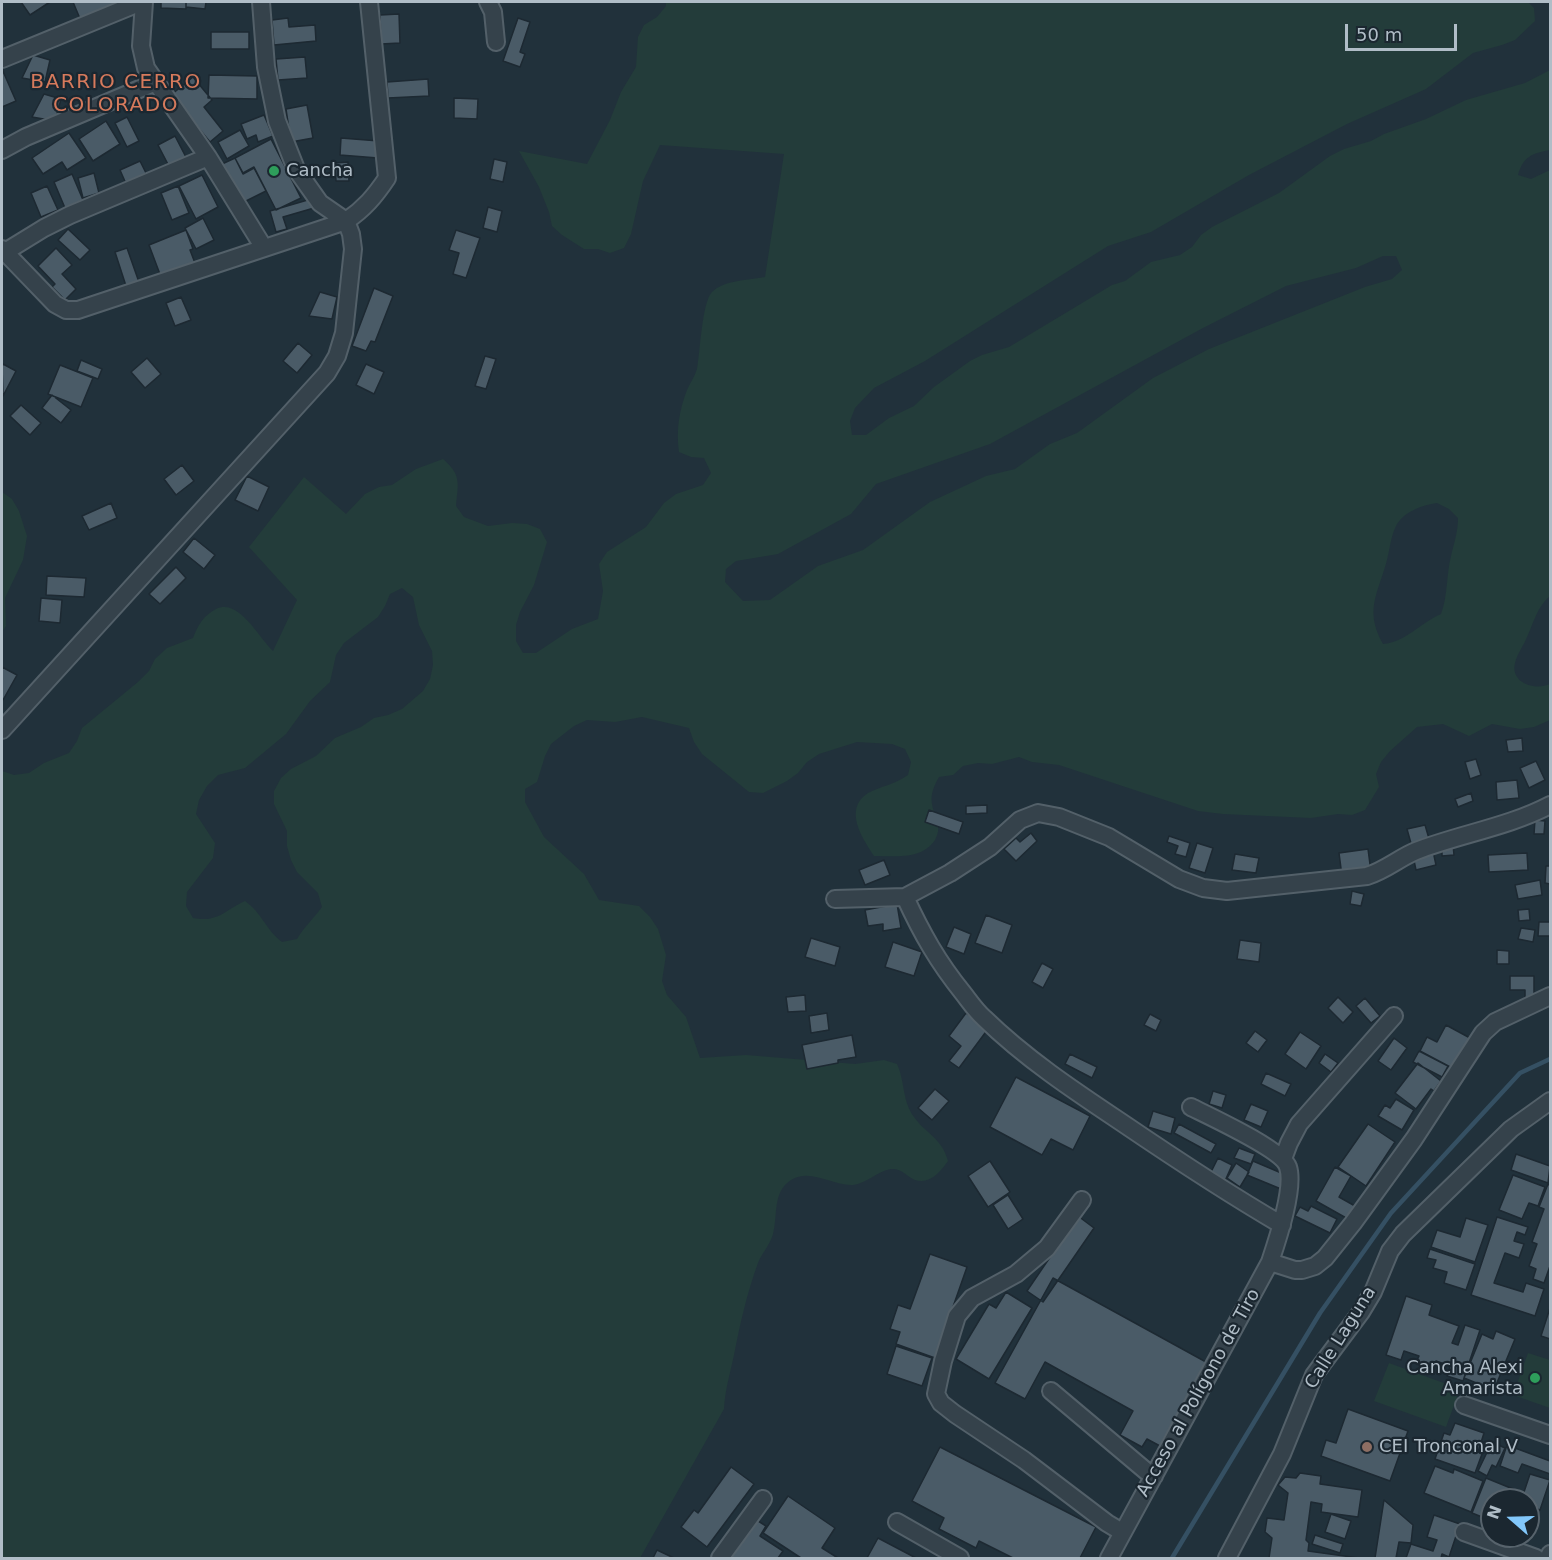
<!DOCTYPE html>
<html>
<head>
<meta charset="utf-8">
<style>
	body { margin:0 }
	#map { position:relative; width:1552px; height:1560px; overflow:hidden; background:#21313b; font-family:"DejaVu Sans",sans-serif }
	canvas { display:block }
	.frame { position:absolute; inset:0; border:3px solid #b0bdc7; pointer-events:none }
	.north { position:absolute; left:1480px; top:1488px; width:60px; height:60px; box-sizing:border-box; background:#1b2730; border:2px solid #57636c; border-radius:50%; rotate:290deg; font-size:16px; font-weight:700; line-height:24px; text-align:center; color:#b0bdc7 }
	.north::after { content:''; display:block; margin:auto; width:21px; height:27px; background:#82c7fa; clip-path:polygon(50% 0,100% 100%,50% 72%,0 100%) }
	.scale { position:absolute; left:1345px; top:24px; width:112px; height:27px; box-sizing:border-box; border:3px solid #b0bdc7; border-top:0; padding-left:8px; font-size:18px; line-height:21px; white-space:nowrap; color:#b0bdc7; -webkit-text-stroke:4px #1b2730; paint-order:stroke }
</style>
</head>
<body>
<div id="map">
<canvas width="1552" height="1560"></canvas>
<div class="frame"></div>
<div class="north">N</div>
<div class="scale">50 m</div>
</div>
<script>
const g = document.querySelector('canvas').getContext('2d');
g.lineJoin = 'round';
function fill(path, color) {
  g.fillStyle = color;
  g.fill(path, 'evenodd');
}
function trace(path, color, width, dash) {
  g.strokeStyle = color;
  g.lineWidth = width;
  g.lineCap = dash ? 'butt' : 'round';
  g.setLineDash(dash || []);
  g.stroke(path);
}
function write(font, color, halo, rows, align = 'center') {
  g.font = font + ' "DejaVu Sans",sans-serif';
  g.lineWidth = 4.5;
  g.setLineDash([]);
  g.textBaseline = 'middle';
  g.strokeStyle = halo;
  g.fillStyle = color;
  for (const [text, x, y, turn = 0] of rows) {
    g.save();
    g.translate(x, y);
    g.rotate((+turn || 0) * Math.PI / 180);
    g.textAlign = isNaN(turn) ? turn : align;
    if (halo) g.strokeText(text, 0, 0);
    g.fillText(text, 0, 0);
    g.restore();
  }
}
const green = new Path2D(`
	M666,2H1528L1534,8L1535,21L1515,40L1502,45L1473,53L1426,89L1347,124L1249,175L1151,232L1108,246L925,361L874,388L855,408L850,421L852,435H866L889,418L914,406L934,387L970,361L982,355L1009,347L1112,285L1125,281L1151,262L1180,255L1192,247L1201,235L1212,227L1279,193L1330,156L1344,149L1371,141L1384,134L1426,119L1466,100L1525,83L1550,70V150C1532,153 1523,157 1518,175L1531,179L1550,170V596C1537,607 1534,622 1527,637C1524,645 1517,654 1515,663C1510,683 1535,691 1550,684V720L1534,727L1520,729L1492,724L1469,736L1443,724L1417,727L1390,751L1381,762L1376,774L1379,787L1365,810L1352,815L1338,814L1311,818L1223,814L1198,811L1059,765L1032,762L1019,757L992,764L978,763L963,766L953,775L939,777C926,800 933,804 938,827C939,830 937,836 935,840C922,860 895,856 874,856C862,838 843,809 868,793C881,786 894,785 908,775L911,762L905,749L892,744L857,742L819,754L807,762L798,773L787,781L763,793L749,792L702,754L694,742L689,728L642,717L615,722L587,720L574,726L551,744L545,756L537,782L525,789V802L544,837L584,874L599,900L639,906L650,917L658,929L666,955L662,981L667,995L686,1017L700,1058L746,1055L855,1064L884,1060L897,1064C905,1081 902,1101 914,1117C926,1134 942,1138 948,1161C941,1171 930,1185 915,1180C906,1176 902,1168 891,1169C877,1171 866,1184 853,1185C832,1186 811,1168 791,1180C772,1192 778,1216 773,1234C770,1245 762,1253 758,1263C747,1293 740,1324 734,1355C730,1374 725,1390 724,1409L640,1558H2V771L14,775L29,773L44,763L69,753L77,741L82,728L138,682L149,671L155,659L167,648L193,638C198,625 203,616 216,609C239,598 258,637 273,651L297,600L249,547L304,477L346,514L365,494L379,487L392,485L416,469L443,459C462,475 458,484 456,506L464,517L488,526L512,523L527,524L540,529L547,542L534,585L520,612L516,625V641L523,653H536L572,629L598,619L603,591L599,564L607,552L646,527L664,503L676,494L703,485L711,473L704,458L691,457L679,452C676,430 679,411 687,390C690,383 695,376 697,369C700,353 702,302 712,292C724,280 749,280 765,277L784,154L660,145L643,181L631,234L624,248L610,253L598,249H584L562,235L552,226L549,212L539,187L519,151L587,164L610,120L621,92L636,67L638,37L644,25L657,17L666,6ZM1383,256H1396L1402,270L1392,279L1365,287L1209,349L1153,378L1077,433L1050,444L1015,469L986,476L930,502L863,550L818,566L770,600L743,601L725,582L726,569L736,561L778,554L851,514L876,484L990,444L1203,328L1286,286L1356,268ZM1437,503L1449,509L1458,518C1458,532 1454,543 1451,556C1446,576 1448,595 1441,614C1420,623 1406,642 1383,644C1364,610 1378,594 1387,560C1390,548 1391,535 1397,524C1405,511 1423,505 1437,503ZM402,588L413,597L419,625L432,651L433,665L430,679L423,691L402,709L388,715L374,718L361,727L335,738L316,756L291,769L281,778L274,791V804L287,831V846L291,860L297,872L318,893L322,907C314,918 304,927 297,939L282,942C265,929 263,914 245,901C225,910 218,923 193,918L186,906L187,892L213,858L215,843L196,814L199,800L207,786L218,775L245,768L286,734L310,701L330,682L336,655L344,643L378,617L385,606L390,594Z
	M2,492L12,499L19,511L27,536L23,560L5,598L6,626L2,632Z
	M1528,1353L1550,1360V1408L1513,1395Z
	M1389,1363L1460,1389L1446,1427L1374,1401Z`);
const stream = new Path2D(`
	M1172,1558L1320,1313L1391,1213L1520,1073L1550,1059`);
const building = new Path2D(`
	M21,2H50L30,15Z
	M73,2H128L81,21Z
	M161,2H186V9L161,8Z
	M186,2H206L205,9L186,7Z
	M399,14L400,43L381,44L380,15Z
	M288,18L289,27L315,25L316,41L274,45L272,20Z
	M518,18L530,22L520,52L525,54L520,67L503,61Z
	M211,32H249V49H211Z
	M33,55L50,60L45,82L22,78Z
	M305,57L307,78L278,80L276,59Z
	M2,69L16,101L2,107Z
	M209,75L257,76V99L208,98Z
	M193,77L212,100L204,107L223,131L210,142L171,95Z
	M428,79L429,96L388,98L387,82Z
	M44,94L61,99L55,121L32,117Z
	M454,98L478,99L477,119L454,118Z
	M307,105L313,138L291,142L286,109Z
	M264,115L273,136L258,142L256,135L247,139L241,124Z
	M127,117L139,141L127,147L115,123Z
	M106,121L120,144L93,161L79,139Z
	M240,130L249,146L227,159L218,142Z
	M69,133L86,158L67,170L62,162L43,174L32,158Z
	M175,136L189,163L172,172L158,145Z
	M341,138L379,141L378,158L340,155Z
	M271,139L301,198L276,210L254,167L243,173L235,158Z
	M235,158L243,174L254,168L266,191L242,203L222,164Z
	M494,159L507,162L503,182L490,179Z
	M140,161L148,177L127,186L120,170Z
	M348,162L349,181H336L335,163Z
	M94,173L99,193L83,198L78,178Z
	M72,174L83,200L65,208L54,182Z
	M202,175L218,207L196,219L179,186Z
	M47,186L58,210L41,217L31,193Z
	M178,186L189,213L172,220L161,193Z
	M311,199L314,208L283,217L287,229L276,232L270,211Z
	M488,207L502,211L497,232L483,228Z
	M203,218L214,240L196,249L185,228Z
	M68,229L90,250L80,260L58,240Z
	M186,230L193,249L190,250L195,263L161,277L149,245Z
	M456,230L480,238L466,278L453,274L459,253L449,250Z
	M56,248L72,265L62,274L76,289L65,300L52,287L55,284L38,266Z
	M127,248L140,285L127,289L115,252Z
	M374,288L393,296L375,342L371,341L366,351L352,346Z
	M320,292L337,297L332,319L309,316Z
	M181,297L191,320L175,326L166,303Z
	M298,343L312,355L297,373L283,361Z
	M485,356L496,359L486,389L475,386Z
	M147,358L161,374L145,388L131,372Z
	M81,360L102,369L98,379L77,371Z
	M3,364L16,371L3,396L2,367Z
	M366,364L384,372L374,394L356,385Z
	M60,365L93,378L81,407L48,394Z
	M52,395L71,410L61,423L42,408Z
	M21,405L41,423L30,435L10,416Z
	M182,465L194,481L176,495L164,479Z
	M247,476L269,487L258,511L235,500Z
	M111,503L117,518L89,530L82,516Z
	M194,538L215,555L204,569L183,552Z
	M176,567L186,578L160,604L149,594Z
	M47,576L86,578L84,597L46,595Z
	M41,598L62,600L60,623L39,621Z
	M2,667L17,675L3,700L2,699Z
	M1522,738L1523,751L1508,752L1506,740Z
	M1476,759L1481,775L1470,779L1465,762Z
	M1536,761L1545,780L1529,788L1520,768Z
	M1517,780L1519,798L1497,800L1496,782Z
	M1471,793L1473,801L1458,807L1455,799Z
	M987,805V813L966,814V806Z
	M929,810L963,822L959,834L925,822Z
	M1535,820L1545,821L1544,834H1534Z
	M1425,825L1430,842L1412,847L1407,829Z
	M1031,833L1037,841L1016,861L1004,849L1016,838L1020,842Z
	M1169,836L1190,843L1186,857L1175,854L1178,846L1167,842Z
	M1197,843L1213,848L1205,873L1189,868Z
	M1453,845L1454,855L1442,856V846Z
	M1368,849L1371,872L1342,876L1339,853Z
	M1433,851L1436,865L1416,870L1413,856Z
	M1527,853L1528,870L1489,872L1488,855Z
	M1235,854L1259,858L1256,873L1232,870Z
	M884,860L890,875L865,885L859,870Z
	M1546,866H1550V884L1545,883Z
	M1540,880L1542,895L1518,899L1515,885Z
	M1352,891L1364,894L1361,906L1350,904Z
	M897,904L901,928L883,931V924L868,926L865,910Z
	M1529,909L1530,920L1519,921L1518,910Z
	M986,915L1012,925L1002,953L975,943Z
	M1539,922H1550V936H1538Z
	M954,927L971,934L964,954L946,947Z
	M1521,928L1535,930L1533,942L1518,939Z
	M811,938L840,947L835,966L805,957Z
	M1240,940L1261,943L1259,962L1237,959Z
	M893,942L922,952L914,976L885,967Z
	M1497,950L1509,951V964H1497Z
	M1042,963L1053,969L1043,988L1032,982Z
	M1510,976H1534V1001H1525V990H1510Z
	M805,995L806,1011L788,1012L786,997Z
	M1338,997L1353,1012L1343,1023L1328,1008Z
	M1365,998L1380,1016L1371,1023L1356,1006Z
	M827,1013L829,1030L811,1033L809,1016Z
	M966,1013L988,1029L959,1068L949,1061L961,1046L949,1036Z
	M1150,1014L1161,1020L1156,1031L1144,1025Z
	M1446,1025L1470,1038L1454,1069L1420,1051L1427,1037L1437,1042Z
	M1255,1031L1267,1040L1258,1052L1246,1043Z
	M1300,1032L1321,1046L1306,1069L1285,1054Z
	M852,1035L856,1057L838,1060V1063L807,1069L802,1045Z
	M1394,1038L1407,1048L1391,1070L1378,1061Z
	M1419,1051L1448,1066L1442,1077L1413,1062Z
	M1070,1054L1097,1067L1092,1078L1065,1064Z
	M1325,1054L1338,1063L1331,1072L1319,1063Z
	M1418,1063L1441,1081L1434,1091L1431,1089L1416,1109L1395,1093Z
	M1266,1073L1291,1084L1285,1096L1261,1084Z
	M1016,1077L1090,1116L1073,1150L1051,1139L1042,1155L990,1127Z
	M935,1089L949,1101L932,1120L918,1108Z
	M1213,1091L1226,1095L1222,1108L1209,1104Z
	M1396,1099L1414,1110L1402,1130L1378,1116L1385,1105L1390,1108Z
	M1251,1104L1268,1111L1261,1127L1244,1120Z
	M1153,1111L1175,1118L1171,1134L1148,1127Z
	M1179,1124L1216,1144L1211,1153L1174,1133Z
	M1368,1124L1395,1142L1366,1186L1338,1167Z
	M1239,1148L1255,1154L1251,1164L1234,1158Z
	M1516,1154L1550,1166L1548,1183L1511,1170Z
	M1218,1158L1232,1165L1225,1181L1210,1174Z
	M990,1161L1010,1192L988,1207L968,1176Z
	M1253,1161L1286,1175L1281,1189L1247,1175Z
	M1236,1163L1249,1172L1240,1187L1227,1178Z
	M1335,1167L1351,1176L1339,1197L1355,1206L1348,1219L1316,1201Z
	M1513,1175L1545,1187L1538,1206L1529,1203L1522,1219L1499,1210Z
	M1548,1184L1550,1185V1266L1544,1283L1533,1279L1536,1269L1529,1266L1537,1244L1532,1242L1544,1209L1539,1207Z
	M1008,1195L1023,1219L1008,1229L993,1205Z
	M1311,1206L1337,1219L1330,1233L1295,1216L1300,1207L1308,1211Z
	M1078,1216L1094,1228L1043,1302L1027,1291Z
	M1497,1217L1528,1227L1525,1235L1517,1232L1514,1241L1524,1244L1519,1258L1505,1253L1494,1283L1523,1292L1526,1283L1544,1289L1535,1316L1471,1295Z
	M1466,1218L1488,1225L1475,1262L1431,1247L1437,1230L1460,1237Z
	M1430,1249L1475,1264L1466,1290L1444,1283L1447,1272L1433,1268L1436,1260L1427,1258Z
	M930,1254L967,1267L935,1358L896,1344L900,1332L890,1329L898,1305L910,1309Z
	M1053,1278L1206,1362L1160,1446L1147,1439L1142,1447L1120,1435L1133,1411L1045,1362L1025,1399L995,1383Z
	M1006,1292L1032,1308L989,1379L956,1359L989,1304L996,1308Z
	M1406,1296L1432,1305L1429,1315L1459,1326L1452,1343L1458,1345L1465,1325L1480,1330L1463,1381L1447,1376L1450,1366L1436,1361L1434,1369L1416,1363L1419,1356L1404,1351L1401,1360L1386,1355Z
	M1550,1308V1339L1541,1336Z
	M1496,1331L1515,1339L1494,1390L1464,1378L1482,1334L1493,1339Z
	M896,1346L932,1358L922,1386L887,1374Z
	M1348,1409L1408,1431L1390,1481L1321,1456L1326,1440L1336,1443Z
	M1455,1423L1484,1433L1478,1452L1482,1454L1475,1473L1435,1459L1444,1433L1450,1435Z
	M1492,1442L1505,1448L1496,1467L1492,1465L1487,1476L1478,1471Z
	M1507,1445L1550,1461V1474L1522,1464L1518,1473L1500,1466Z
	M940,1447L1096,1527L1080,1558H1013L979,1541L976,1548L939,1529L944,1518L912,1501Z
	M1435,1466L1453,1473L1454,1469L1483,1481L1471,1512L1424,1493Z
	M731,1467L754,1484L707,1547L681,1527L694,1510L698,1513Z
	M1300,1473L1321,1476L1320,1484L1362,1490L1358,1517L1321,1512L1322,1504L1311,1502L1306,1540L1309,1543L1308,1551L1359,1558H1269L1272,1538L1265,1532L1267,1518L1284,1520L1288,1493L1278,1485L1285,1477L1296,1478Z
	M1530,1474L1550,1480L1540,1510L1528,1506V1500H1515L1517,1493L1523,1495Z
	M1486,1478L1513,1489L1509,1500H1492V1521L1472,1513Z
	M788,1496L835,1528L822,1548L838,1558H801L763,1533Z
	M1384,1500L1413,1525L1411,1543L1399,1542L1396,1558H1375Z
	M1528,1513L1538,1517L1530,1535H1528Z
	M1331,1514L1351,1521L1345,1539L1325,1532Z
	M1434,1515L1460,1524L1449,1557L1442,1554L1441,1558H1406L1411,1544L1433,1551L1437,1540L1427,1537Z
	M755,1519L766,1526L760,1536L783,1551L778,1558H730Z
	M1315,1535L1343,1544L1340,1553L1312,1544Z
	M878,1538L916,1558H867Z
	M657,1550L674,1558H653Z`);
const minor = new Path2D(`
	M144,2L141,46L146,68L208,157L264,248
	M488,2L493,12L496,42
	M2,59L141,2
	M2,150L26,137L156,82
	M2,249L55,304L66,310H78L346,221C364,209 375,196 387,178L369,2
	M5,252L44,228L70,215L208,157
	M2,730L327,373L337,356L344,333L353,249L351,234L346,221L320,203L296,169L277,121L266,67L261,2
	M905,897C922,934 938,962 963,993C970,1002 976,1011 984,1018C1025,1058 1073,1090 1121,1122C1174,1158 1227,1193 1282,1225
	M835,899L905,897L950,873L990,847L1020,820L1038,813L1059,817L1109,837L1179,879L1203,888L1227,891L1367,876C1386,870 1399,858 1416,851C1460,834 1508,827 1550,805
	M1283,1159L1289,1143L1299,1124L1394,1016
	M1082,1200L1047,1248L1016,1274L972,1298L957,1316L943,1361L936,1394L941,1403L955,1414L1024,1460L1107,1523L1122,1532
	M1270,1262L1295,1270H1302L1315,1266L1325,1258L1353,1223L1414,1139L1483,1033L1495,1022L1550,996
	M1051,1391L1146,1471L1154,1476
	M1464,1405L1550,1435
	M897,1522L960,1558
	M1464,1532L1536,1558
	M720,1558L763,1499
	M1109,1558L1270,1262C1277,1241 1295,1188 1288,1167C1283,1150 1209,1116 1191,1107
	M1227,1558L1282,1454L1314,1375L1361,1312L1373,1292L1390,1251L1403,1234L1511,1129L1550,1101
	M1549,1558L1550,1554`);
const markers = [
	[274,171,6,"#2e9e5b"],
	[1535,1378,6,"#2e9e5b"],
	[1367,1447,6,"#8d6e63"]
];
const poiNames = [
	["Cancha",286,171],
	["Cancha Alexi",1523,1368,"right"],
	["Amarista",1523,1389,"right"],
	["CEI Tronconal V",1379,1447]
];
const streetNames = [
	["Calle Laguna",1341,1338,-58],
	["Acceso al Polígono de Tiro",1199,1393,-61]
];
const neighbourhoodNames = [
	["BARRIO CERRO",116,83],
	["COLORADO",116,106]
];
fill(green, '#233c3a');
trace(stream, '#355063', 4.5);
fill(building, '#4a5b67');
trace(building, '#1d2932', 1.5);
trace(minor, '#536069', 20);
trace(minor, '#35424b', 16);
for (const [x, y, r, color] of markers) {
  const dot = new Path2D();
  dot.arc(x, y, r, 0, 2 * Math.PI);
  g.fillStyle = color;
  g.fill(dot);
  trace(dot, '#1b2730', 2);
}
write('18px', '#b0bdc7', '#1b2730', poiNames, 'left');
write('18px', '#b0bdc7', '#1b2730', streetNames);
g.letterSpacing = '1.5px';
write('20px', '#d67a5c', '#1b2730', neighbourhoodNames);
g.letterSpacing = '0px';
</script>
</body>
</html>
